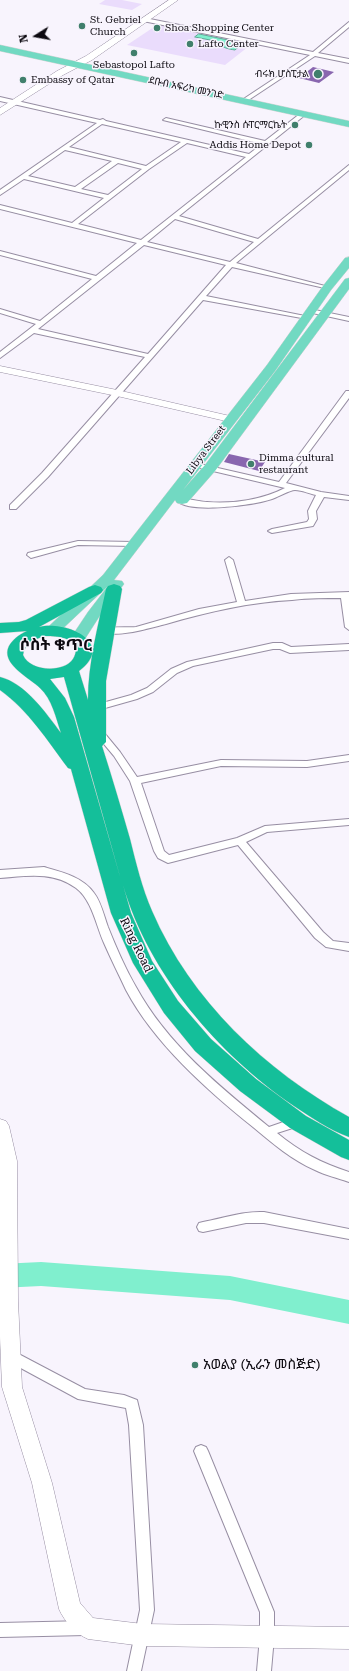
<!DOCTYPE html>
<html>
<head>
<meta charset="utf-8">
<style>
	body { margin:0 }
	#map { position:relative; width:349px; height:1671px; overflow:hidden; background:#f8f4fd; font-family:"Roboto Serif",serif }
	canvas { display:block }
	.north { position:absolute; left:16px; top:16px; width:40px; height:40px; -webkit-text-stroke:3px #f8f4fd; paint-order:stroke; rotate:259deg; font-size:11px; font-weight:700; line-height:16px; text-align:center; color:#0d0a11 }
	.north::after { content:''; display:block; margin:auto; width:14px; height:18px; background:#0d0a11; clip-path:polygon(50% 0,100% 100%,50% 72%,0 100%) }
</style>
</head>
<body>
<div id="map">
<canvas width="349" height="1671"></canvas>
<div class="north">N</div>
</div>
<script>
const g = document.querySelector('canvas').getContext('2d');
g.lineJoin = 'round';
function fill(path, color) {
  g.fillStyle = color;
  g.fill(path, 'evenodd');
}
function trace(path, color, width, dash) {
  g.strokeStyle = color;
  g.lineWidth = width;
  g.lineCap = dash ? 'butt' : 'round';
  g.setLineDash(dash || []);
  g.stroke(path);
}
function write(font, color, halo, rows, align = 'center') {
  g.font = font + ' "Roboto Serif","Noto Sans Ethiopic",serif';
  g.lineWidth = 3;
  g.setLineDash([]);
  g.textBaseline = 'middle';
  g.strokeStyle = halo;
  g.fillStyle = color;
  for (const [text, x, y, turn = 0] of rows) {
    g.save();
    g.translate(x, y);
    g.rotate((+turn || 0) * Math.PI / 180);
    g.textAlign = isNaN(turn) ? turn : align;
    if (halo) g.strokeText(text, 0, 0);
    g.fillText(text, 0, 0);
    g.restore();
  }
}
const green = new Path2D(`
	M105,0H122L142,4L132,10L99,4Z
	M157,25L253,43L225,65L127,45Z`);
const water = new Path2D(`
	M199,34L243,43L235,50C229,49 221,48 220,42L195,37Z`);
const river = new Path2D(`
	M41,1262L230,1276L349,1300V1324L230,1300L41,1286L0,1288V1264Z`);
const building = new Path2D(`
	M313,67L334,72L319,83L299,78Z
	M229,454L265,462L259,471L224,462Z`);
const street = new Path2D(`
	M145,18L313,52L349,22V27L318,53L349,59V63L315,56L244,103L241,101L242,100L310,55L143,21L142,20Z
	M0,97L100,120L103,119L106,121L249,154L262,144L163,120L166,118L265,141L301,113H305V115L179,216L258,239L349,165V170L236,263L329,287V289L232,267L206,296L305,316L309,318L307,319L203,300L48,477L16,509H10V505L42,473L145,357L34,333L0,358V352L36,324L0,313V309L40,321L92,279L0,255V251L96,276L137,243L0,209V205L72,223L104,198L24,179L0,195V190L97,123L0,101ZM102,124L181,142L146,166L69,147ZM187,143L246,157L141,240L78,224L149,169ZM65,150L112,161L75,187L28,176ZM118,163L142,169L108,195L81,189ZM175,219L254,242L230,262L147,242ZM144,245L226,265L148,354L38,329Z
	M310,309L349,317V321L308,312L307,311Z
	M346,391H349V398L286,483L321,492L349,496V500L324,497L316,511L317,519L313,526L272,533L268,531L272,529L307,522L309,519L308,511L316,495C310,494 302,490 295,490C290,490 278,497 272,499C254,505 191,514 177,501C182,496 199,502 207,502C233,504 262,500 285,488L196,467L192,465L196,463L279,482Z
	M78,541L134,542L138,544L134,546L78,545L31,558L27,555L28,553Z
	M229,557L233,560L245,601L291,594L349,592V630L345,627L341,598C325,598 308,598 292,600C250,602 207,612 166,624C153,627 112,640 102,630C106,626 128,628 136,627L199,609L237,602L225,560Z
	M273,643H282L291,647L349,644V650L290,653L280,649H273L193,666L177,673L153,692L137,699L98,710L93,707L95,705L131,695L147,688L171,669L187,662Z
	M98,728L101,729L120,752L137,777L221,760L307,761L349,755V761L307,767L221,766L141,783L164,851L169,855L237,838L265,826L349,819V825L267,832L246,842L323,932L333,941L349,943V951L326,947L315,938L238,845L168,863L158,858L154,851L130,781L114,756L93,731Z
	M44,867C62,872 83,877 94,893C101,902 104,916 108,927C116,947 125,968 136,987C167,1044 220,1087 269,1127L298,1117L302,1119L304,1122L302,1125L277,1133C300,1152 321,1163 349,1172V1182C338,1178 325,1175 315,1170C292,1160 272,1143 253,1127C207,1090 154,1043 126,990C119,975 111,959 104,943C96,925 92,900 76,888C53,871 27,876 0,878V870Z
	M264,1212L349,1229V1239L264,1223H246L203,1232L199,1231L197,1227L199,1223L203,1222C224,1218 243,1211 264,1212Z
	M11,1350L85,1389L124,1395L137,1400L143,1425L154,1610L141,1671H127L140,1610L129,1425L126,1408L78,1399L6,1360L4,1356L6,1352Z
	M201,1445L206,1447L208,1451L274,1612V1637L271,1671H257L260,1637V1612L194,1451L196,1447Z
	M86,1621L91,1623L93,1628L91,1633L86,1635L0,1637V1623Z`);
const secondary = new Path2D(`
	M169,0H178L92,60L63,75L0,115V108L57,71L86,56Z
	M0,366L117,390L230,416L234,417L236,419L234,421L230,422L117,396L0,372Z
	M0,1119L6,1121L9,1126L17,1161L18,1301L22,1387L52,1483L80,1603L93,1618L143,1624L349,1627V1649L143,1646L88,1639C76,1634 64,1621 59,1609L32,1483L2,1387L0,1337Z`);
const primary = new Path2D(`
	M0,45L349,121V127L0,51Z
	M349,257V268L331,290L275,371L183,490L205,465L345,279L349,278V289L215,471L187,503L182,504L177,503L175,500L114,580L122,581L124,584L99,617L83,642L78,644L73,642L70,639L88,612L108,586L57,634L52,636L47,634L45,631L47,628L103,575L267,365L323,286L345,258Z`);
const highway = new Path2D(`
	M114,584L120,586L122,589L106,681V742L102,746C112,777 121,808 130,839C136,863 142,888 152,911C191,1001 265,1070 349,1117V1137C329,1130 311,1117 294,1106C218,1054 149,974 123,885L131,913L152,961L178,1001L211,1039L256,1079L306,1116L349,1140V1160L341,1157L290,1128L240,1091L195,1051L164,1013L133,963L111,913L71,769L68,768C47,740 29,711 0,690V677C25,683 46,713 61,733C56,718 52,699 40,688C30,678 0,664 9,646C13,639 20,634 27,631L0,633V623L19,622L26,620L89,587L95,585L101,587L103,590L101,593L39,627C66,620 117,643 79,671L88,700C88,663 98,626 106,589L108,586ZM44,636C55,636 72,636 76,649C76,652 75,656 73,659C64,673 30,672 23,655C24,644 34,640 44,636ZM64,677L121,880L74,717L65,698L50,679Z`);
const markers = [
	[82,26,4,"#407f6c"],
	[157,28,4,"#407f6c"],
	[190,44,4,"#407f6c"],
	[134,53,4,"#407f6c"],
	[318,74,5,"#407f6c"],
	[23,80,4,"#407f6c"],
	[295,125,4,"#407f6c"],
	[309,145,4,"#407f6c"],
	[251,464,4,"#407f6c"],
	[195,1365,4,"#407f6c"]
];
const farPoinames = [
	["St. Gebriel",90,20],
	["Church",90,32],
	["Shoa Shopping Center",165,28],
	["Lafto Center",198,44],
	["Sebastopol Lafto",134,65,"center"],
	["ብሩክ ሆስፒታል",309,74,"right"],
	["Embassy of Qatar",31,80],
	["ኩዊንስ ሱፐርማርኬት",287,125,"right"],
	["Addis Home Depot",301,145,"right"],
	["Dimma cultural",259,458],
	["restaurant",259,470]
];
const farStreetnames = [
	["ደቡብ አፍሪካ መንገድ",186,88,12],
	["Libya Street",206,450,-53]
];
const streetNames = [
	["Ring Road",136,945,64]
];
const nearPoinames = [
	["አወልያ (ኢራን መስጅድ)",203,1365]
];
const districtNames = [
	["ሶስት ቁጥር",56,645]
];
fill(green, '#eadcfc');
fill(water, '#80efce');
trace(water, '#5eaa95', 1);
fill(river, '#80efce');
fill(building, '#8966af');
trace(street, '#978ea3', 2);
trace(secondary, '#978ea3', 1);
trace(primary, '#d3d3d4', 1);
trace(highway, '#d3d3d4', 1);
fill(street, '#fff');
fill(secondary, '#fff');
fill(primary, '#72d9c2');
fill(highway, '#14bf9a');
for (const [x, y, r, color] of markers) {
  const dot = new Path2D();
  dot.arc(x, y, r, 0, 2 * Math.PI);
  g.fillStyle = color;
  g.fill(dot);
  trace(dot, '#f8f4fd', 1.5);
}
write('10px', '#0d0a11', '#f8f4fd', farPoinames, 'left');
write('10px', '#0d0a11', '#f8f4fd', farStreetnames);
write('12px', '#0d0a11', '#f8f4fd', streetNames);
write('14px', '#0d0a11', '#f8f4fd', nearPoinames, 'left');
write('bold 16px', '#0d0a11', '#f8f4fd', districtNames);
</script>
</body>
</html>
